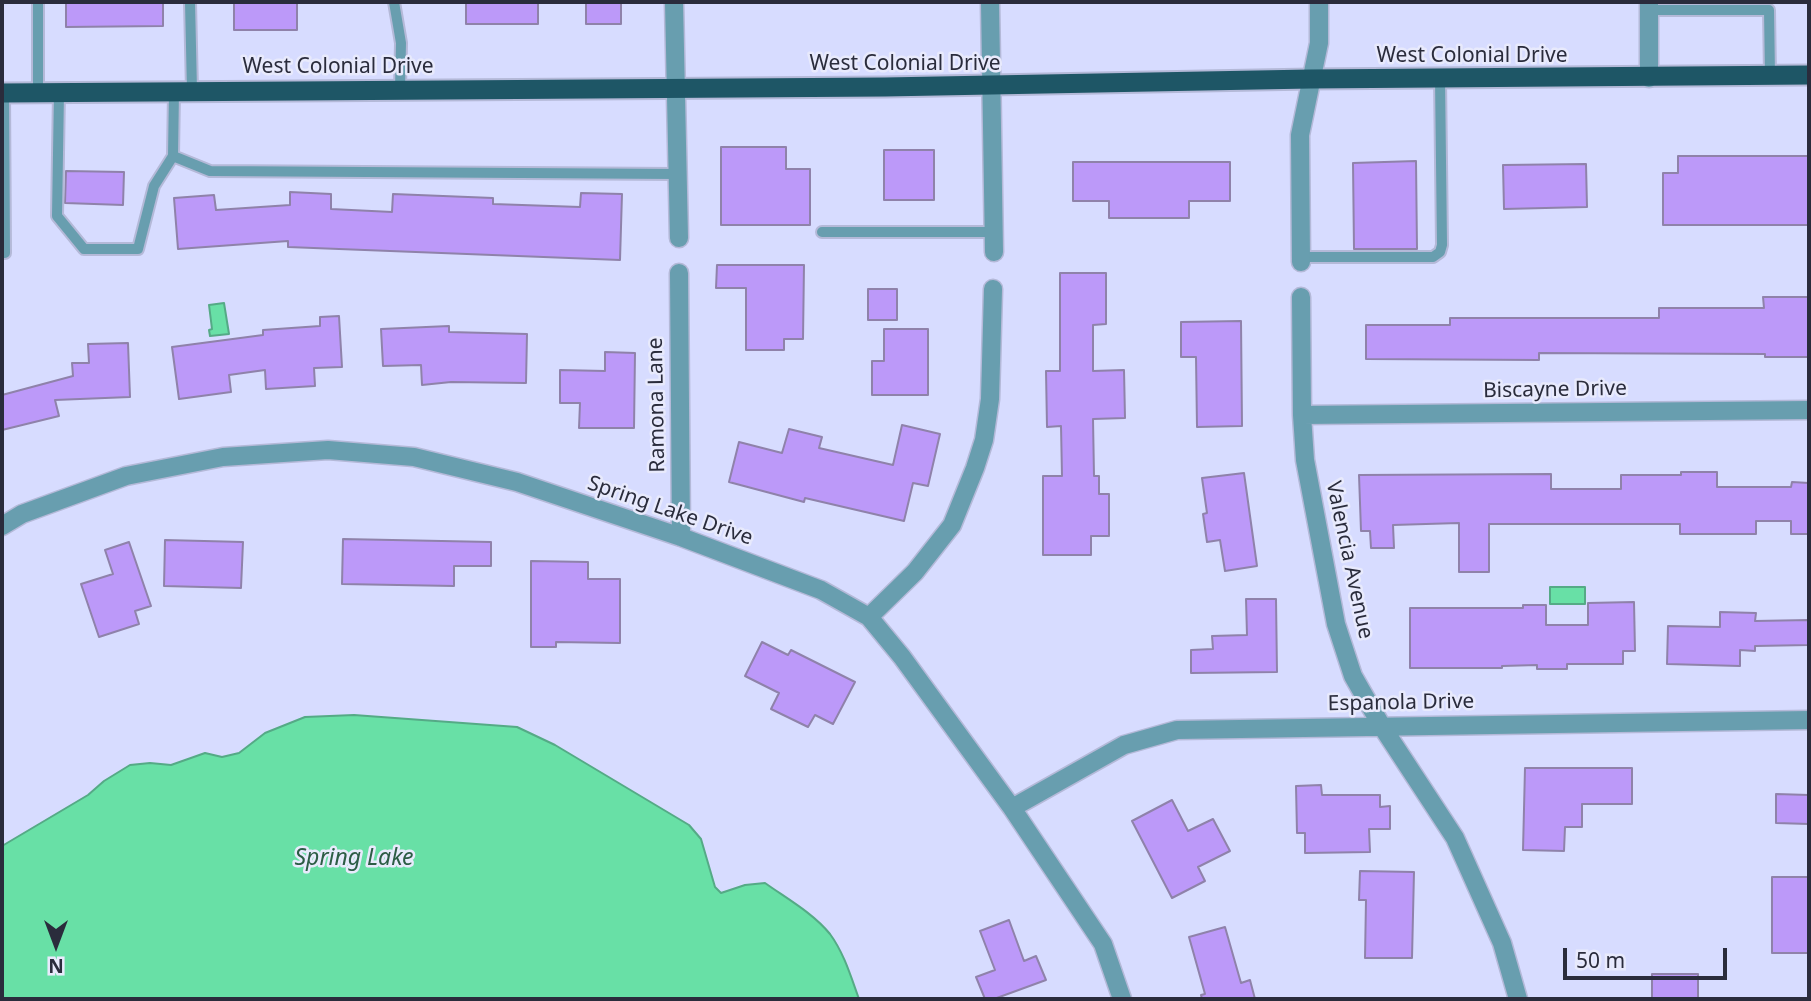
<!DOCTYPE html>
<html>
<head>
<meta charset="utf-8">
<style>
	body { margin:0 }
	#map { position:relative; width:1811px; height:1001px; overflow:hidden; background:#d7dcff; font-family:"Noto Sans",sans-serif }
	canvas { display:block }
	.frame { position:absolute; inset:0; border:4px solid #2a2c3c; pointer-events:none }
	.north { position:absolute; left:21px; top:910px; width:70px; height:70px; -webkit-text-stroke:5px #e8eafc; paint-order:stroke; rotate:180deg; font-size:19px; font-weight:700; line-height:28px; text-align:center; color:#2a2c3c }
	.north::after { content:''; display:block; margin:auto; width:24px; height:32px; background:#2a2c3c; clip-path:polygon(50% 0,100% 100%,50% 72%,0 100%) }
	.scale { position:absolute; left:1563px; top:948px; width:164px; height:32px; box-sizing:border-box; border:4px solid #2a2c3c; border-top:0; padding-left:9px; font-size:21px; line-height:24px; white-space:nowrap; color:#2a2c3c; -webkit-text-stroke:5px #e8eafc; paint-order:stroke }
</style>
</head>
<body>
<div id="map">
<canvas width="1811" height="1001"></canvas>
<div class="frame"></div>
<div class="north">N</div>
<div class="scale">50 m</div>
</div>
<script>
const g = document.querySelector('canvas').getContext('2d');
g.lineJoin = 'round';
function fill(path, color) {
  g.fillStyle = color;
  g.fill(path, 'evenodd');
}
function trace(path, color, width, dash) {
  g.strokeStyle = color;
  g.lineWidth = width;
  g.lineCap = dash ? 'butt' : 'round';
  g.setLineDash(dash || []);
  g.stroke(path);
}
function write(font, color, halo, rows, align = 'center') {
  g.font = font + ' "Noto Sans",sans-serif';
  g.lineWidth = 5;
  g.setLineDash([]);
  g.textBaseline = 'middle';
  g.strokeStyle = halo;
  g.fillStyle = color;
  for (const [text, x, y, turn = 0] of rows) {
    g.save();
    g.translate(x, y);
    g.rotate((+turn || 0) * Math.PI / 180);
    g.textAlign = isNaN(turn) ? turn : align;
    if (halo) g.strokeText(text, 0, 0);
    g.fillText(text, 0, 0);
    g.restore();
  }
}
const water = new Path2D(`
	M224,303L229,334L210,336L209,330L212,329L209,305Z
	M1550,587H1585V604H1550Z
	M354,715L517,727L555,745L689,825L701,839L715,887L721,893L745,885L765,883C786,898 813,913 830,934C844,953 851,977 859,999H2V846L88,795L104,781L130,765L150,763L171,765L205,753L222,757L239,753L265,733L305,717Z`);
const building = new Path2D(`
	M66,2H163V26L66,27Z
	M234,2H297V30H234Z
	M466,2H538V24H466Z
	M586,2H621V24H586Z
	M721,147H786V169H810V225H721Z
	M884,150H934V200H884Z
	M1678,156H1809V225H1663V173H1678Z
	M1416,161L1417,249H1354L1353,163Z
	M1073,162H1230V201H1189V218H1109V201H1073Z
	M1586,164L1587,207L1504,209L1503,165Z
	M66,171L124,172L123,205L65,203Z
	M290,192L331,194V209L392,212L393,194L493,198V204L580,207L581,193L622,194L620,260L288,247V241L178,249L174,198L214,195L216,210L290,205Z
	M717,265H804L803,339H784V350H746V288H716Z
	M1060,273H1106V324L1093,325V371L1124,370L1125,418L1093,419L1094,476H1099V494H1109V536H1091V555H1043V476H1062L1061,426L1047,427L1046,371H1060Z
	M868,289H897V320H868Z
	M1763,297H1809V357H1765V354L1539,353V360L1366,359V325H1450V318H1659V308H1764Z
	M339,316L342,367L314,368L315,386L266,389L265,370L229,375L231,392L179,399L172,347L263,335V330L320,326V317Z
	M1241,321L1242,426L1197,427L1196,357H1181V322Z
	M449,326V332L527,334L526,383L451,382L422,385L421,365L383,366L381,329Z
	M884,329H928V395H872V361H884Z
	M128,343L130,397L55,400L59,416L2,430V395L73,376L72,363H89L88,344Z
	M605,352L635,353L634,428H579L580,403H560V370L605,371Z
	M902,425L940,434L928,486L913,483L904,521L805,498L804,502L729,482L739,442L782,453L789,429L822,437L819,448L893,465Z
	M1681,472H1717V487H1791L1792,482L1809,483V534H1791V521H1756V534H1680V524H1489V572H1459V523L1393,525L1394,548H1371L1370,531H1361L1359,475L1551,474V489H1621V475H1681Z
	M1244,473L1257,566L1225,571L1220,540L1207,542L1203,514L1207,513L1202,478Z
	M343,539L491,542V566H454V586L342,584Z
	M165,540L243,542L241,588L164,586Z
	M129,542L151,606L135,611L139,624L99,637L81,584L113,574L105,550Z
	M531,561L588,562V579H620V643L556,642V647H531Z
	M1246,599H1276L1277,672L1191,673V650L1213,649L1212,636L1247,635Z
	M1634,602L1635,651H1623V664H1567V669H1537V665L1502,666V668H1410V608H1523V605H1546V625H1588V603Z
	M1720,612L1756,613L1755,621L1809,620V645L1755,646V651L1740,650V666L1667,664L1668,626L1720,627Z
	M762,642L788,655L791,650L855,682L833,724L815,715L808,727L771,709L779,693L745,676Z
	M1525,768H1632V804H1582V827H1565L1564,851L1523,850Z
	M1321,785L1322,795H1380V807L1390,806V829H1369L1370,852L1305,853V833H1297L1296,786Z
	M1776,794L1809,795V824L1776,823Z
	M1172,800L1188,831L1213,819L1230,851L1198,867L1205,881L1172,898L1132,821Z
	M1360,871L1414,872L1412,958H1365L1366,900H1359Z
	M1772,877H1809V953H1772Z
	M1009,920L1024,961L1036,956L1046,980L994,999H985L976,977L995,970L980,931Z
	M1225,927L1241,983L1250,980L1255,999H1202L1201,995L1205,994L1189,937Z
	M1652,974H1698V999H1652Z`);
const service = new Path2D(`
	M38,2V93
	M190,2L192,91
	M394,2L401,43L400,89
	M1649,10H1769L1770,76
	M174,91L173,156L210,171L677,174
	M59,92L57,216L84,249H138L154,186L173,156
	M822,232H994
	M2,253H5L4,93
	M1301,257H1433L1440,252L1442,245L1440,78`);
const minor = new Path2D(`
	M674,2L679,238
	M990,2L994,252
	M1649,2V78
	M1301,262L1300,135L1319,43V2
	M679,273L681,537
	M1301,297L1302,415L1305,460L1336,624L1353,676L1381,725L1455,838L1502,943L1518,999
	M1302,415L1809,410
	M2,526L22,514L126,476L223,457L328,450L414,457L517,482L681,537L821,590L869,617L902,657L1012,808L1103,944L1122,999
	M869,617L915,572L952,525L975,468L984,440L990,399L993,289
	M1012,808L1124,745L1177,730L1809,720`);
const trunk = new Path2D(`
	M2,93L885,87L1310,79L1809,75`);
const streetNames = [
	["West Colonial Drive",1472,56],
	["West Colonial Drive",905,64],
	["West Colonial Drive",338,67],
	["Biscayne Drive",1555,390,-1],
	["Ramona Lane",657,405,-91],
	["Spring Lake Drive",670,511,19],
	["Valencia Avenue",1349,560,78],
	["Espanola Drive",1401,703,-1]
];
const waterNames = [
	["Spring Lake",354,858]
];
fill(water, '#68e0a6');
trace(water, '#55aa86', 2);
fill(building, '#bc99f9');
trace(building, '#8f82aa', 2);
trace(service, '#b4b9d8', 14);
trace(minor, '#b4b9d8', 21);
trace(trunk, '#b4b9d8', 23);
trace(service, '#689eaf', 10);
trace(minor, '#689eaf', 18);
trace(trunk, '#1e5666', 19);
write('21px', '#2a2c3c', '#e8eafc', streetNames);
write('italic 23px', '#2c5d45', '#e8eafc', waterNames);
</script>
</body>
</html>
